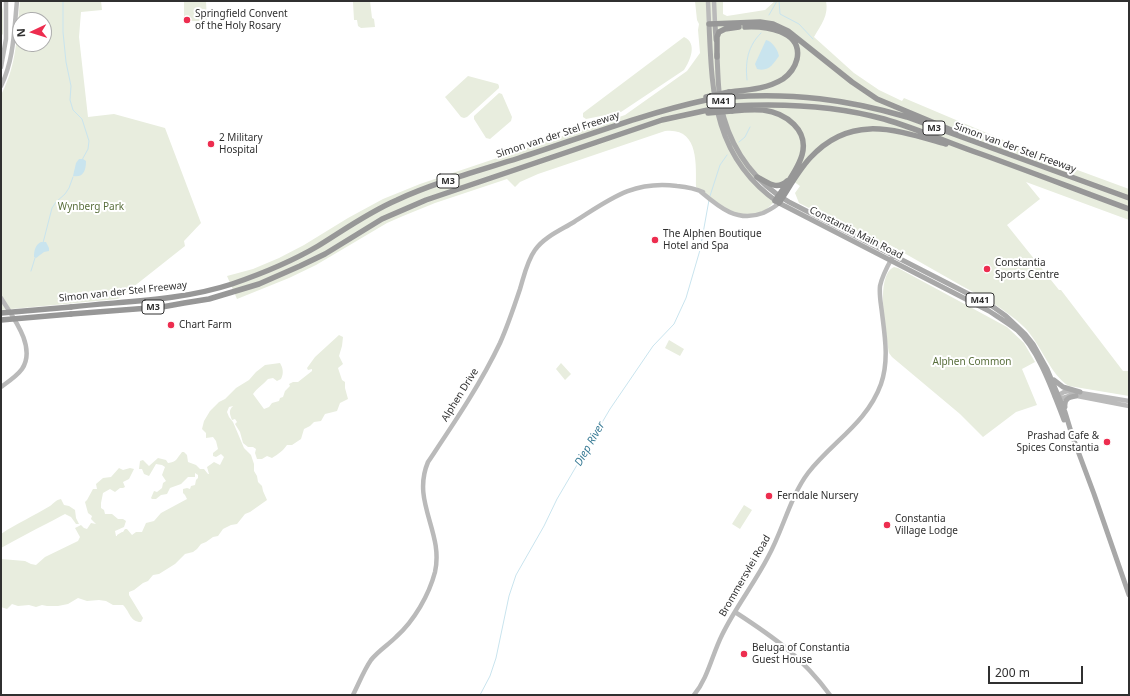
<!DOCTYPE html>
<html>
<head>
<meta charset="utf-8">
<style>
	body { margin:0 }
	#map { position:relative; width:1130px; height:696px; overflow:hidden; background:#fff; font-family:"Noto Sans",sans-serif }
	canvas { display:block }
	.frame { position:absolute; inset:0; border:2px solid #303030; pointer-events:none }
	.north { position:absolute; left:12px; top:12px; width:40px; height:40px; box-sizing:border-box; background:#fff; border:1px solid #acacac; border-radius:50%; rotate:266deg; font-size:11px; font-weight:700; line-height:16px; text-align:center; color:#303030 }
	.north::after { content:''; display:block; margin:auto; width:14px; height:18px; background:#ed2d4f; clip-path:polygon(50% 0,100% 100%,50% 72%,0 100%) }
	.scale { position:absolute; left:988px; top:666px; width:95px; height:18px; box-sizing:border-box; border:2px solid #303030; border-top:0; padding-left:5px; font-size:12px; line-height:14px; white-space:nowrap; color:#303030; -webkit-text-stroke:3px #fff; paint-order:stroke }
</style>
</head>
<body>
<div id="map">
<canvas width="1130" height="696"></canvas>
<div class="frame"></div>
<div class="north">N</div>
<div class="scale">200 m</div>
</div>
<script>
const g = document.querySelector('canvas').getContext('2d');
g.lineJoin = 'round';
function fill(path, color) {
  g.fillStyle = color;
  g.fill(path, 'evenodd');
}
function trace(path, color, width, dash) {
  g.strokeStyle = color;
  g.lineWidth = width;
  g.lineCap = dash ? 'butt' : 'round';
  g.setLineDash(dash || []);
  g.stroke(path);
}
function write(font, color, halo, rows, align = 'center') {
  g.font = font + ' "Noto Sans",sans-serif';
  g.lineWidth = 4;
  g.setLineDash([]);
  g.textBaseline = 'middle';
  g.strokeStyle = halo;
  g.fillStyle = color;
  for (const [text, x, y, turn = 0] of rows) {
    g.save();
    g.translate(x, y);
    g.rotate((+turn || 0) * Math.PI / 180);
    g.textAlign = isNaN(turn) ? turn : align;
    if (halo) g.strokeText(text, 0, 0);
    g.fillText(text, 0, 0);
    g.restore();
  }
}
const green = new Path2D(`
	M1,1L3,11V35L1,33Z
	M20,1H101L102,10L81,12L79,37L88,117L114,114L165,128L201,223L184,241L185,246L118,299L1,310V95C18,62 16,37 20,1ZM20,20H44V44H20Z
	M184,1H206L207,21H184Z
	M356,1H370L372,18L374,19L375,27L361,28L358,26L357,20H354L353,2Z
	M695,1H723V14L727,16L765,10L775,1H826C829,15 821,25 814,37L854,73L879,90L902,101L904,98L1053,161L1129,189V220L1026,182L1040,199L1007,225L1059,290H1061L1123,371H1129V396L1069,386C1050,375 1041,343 1023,326C1005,309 983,297 962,286C938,272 914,259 890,245L888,248L799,203L795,193L800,186L790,179L779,185L757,177L754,182L775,201L764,212L745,217L716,204L696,187C696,164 699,127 665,131L538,174L520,182L515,187L507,179L435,203L403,216L387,223L316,265L289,278L237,299L227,276L253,269L279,258L304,245L348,218L383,199L420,184L625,115L687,71L700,53L698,30L699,24L697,20Z
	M684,37C698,43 690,61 684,70L621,112L586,119L583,117V113Z
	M468,76L498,84L499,86V88L467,117L464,118L461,117L445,97Z
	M499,93L502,94L512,117L511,121L490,139L486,138L474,119V116Z
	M894,267L898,268L1007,327L1024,343L1035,362L1022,369L1037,405L1016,412L983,437L960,414L892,357L889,353C887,335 874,276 894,267Z
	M339,335L343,337L342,346L339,356L343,364L338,368L342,380L345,382V388L348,399L340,403L337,411L325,414L321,421L314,422L310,426L304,429L301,439L292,445H287C283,451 278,454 272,458L267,456L262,459H257L255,453L256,449L253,447H248L243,443L240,432L235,424L237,422L235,419L232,420C230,414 228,411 233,406L229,407L227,412L229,417L233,422L244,448L251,455L254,464V471L257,476L258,482L262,486L263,491L267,500L250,512L245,514L237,524L231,525L223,529L218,536L213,537L206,542L201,544L197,549L193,552L185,554L175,564L159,574L153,575L148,581L143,583L134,590L129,592V595L143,618L141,622C130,622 130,612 123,605H113L106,601L99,600L87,601L78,598L68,604L58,606H47L42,605L36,607L29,605L18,606L12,604L7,609L1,607V559L25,561L31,564L36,565L45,557L78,541L80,537L75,528L81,525L84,528L87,529L91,523L96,524L91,519L92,516L88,513L85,502L87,500L93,489H97L96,484L103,478L111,477L119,468L123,470L130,468L134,469L129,479L123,482L125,487L123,488H120L115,492L110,489L103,493L101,503V508L104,510L105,514H112L118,519H123L126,521L124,527L115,531L116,536H117V535L122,532H123L125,529H127L132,535L136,532H142L146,523L154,521L161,513L187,499L185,495L183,493V489L187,488L190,489L191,486L195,485L196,480L198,478V475L195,473V477H188L181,484L170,488L167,494L161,495L156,499H152L151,498L154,491L157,492L162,488L163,483L166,481L162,475L165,467L162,465L156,464L149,476L144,474L142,469H139L140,461L143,460L149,466L158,458L166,460L168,463C177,462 177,458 182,452H184L187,455L188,462L196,465L200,469H204L208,474H209L207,467L214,462L220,465L224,457L221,454L216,457L213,456V453L218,449L216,441L213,437L206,438V433L202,429L204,421L210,411L219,402L225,399L236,388L249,380L256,372L265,365L280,363C283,368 284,373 281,379L277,381L273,378L268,379C263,385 257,388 253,394L264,409L269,407L272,403L279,401L280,398L283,397L285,391L290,386L289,384L293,382H298L312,371V369L308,370L307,368L315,357Z
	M669,340L684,349L680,356L665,348Z
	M561,363L571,374L565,380L556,369Z
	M61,499L64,505L69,506L75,510L76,518L79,524H76L71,517L65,514C59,517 54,520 48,523C32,531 17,539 1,548V534C17,523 34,516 50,506C54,503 56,500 61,499Z
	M744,505L752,510L740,529L732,524Z`);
const water = new Path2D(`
	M766,40C772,41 778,50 779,56C773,64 769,72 757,69L755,64Z
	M79,159H83L86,161C86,171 83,178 73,176L76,163Z
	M41,242H46L49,248V251L44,252L36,258L34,257C34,251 35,245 41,242Z`);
const stream = new Path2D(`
	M63,1V32L66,62L71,86L70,100L73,110L82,119L89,141L88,149L82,160
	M779,1L780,14L799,24L813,39
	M769,15L777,1
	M747,80C745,61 748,46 761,33
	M739,142L745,137L750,127
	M710,196L720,165L727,155
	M43,243L52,208L56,202L65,194L69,188L73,177
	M31,271L35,258
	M480,695L490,676L496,658L509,596L516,575L544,526L557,499L610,409L653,346L674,324L686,298L700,250L709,200`);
const secondary = new Path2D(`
	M708,1L709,24
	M714,1L715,24
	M1,67L6,39V1
	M1,86C14,60 14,30 17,1
	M700,191C719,207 737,223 763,213C769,210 774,208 779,203
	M1,298C12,316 37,347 22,369C17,376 8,382 1,387
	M1055,397L1064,392L1069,391L1129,401
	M1057,400L1072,395L1129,406
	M735,612C775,638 802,657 830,695
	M353,695C359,683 364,670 371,660C378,651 388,645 396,637C414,621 429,595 435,572C444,532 411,502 428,462C454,423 480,385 500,343C508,325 514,307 520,289C524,276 527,261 535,250C544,237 561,230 574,222C609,200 633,180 677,186C686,187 694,188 703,192
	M694,695C708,678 712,655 722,635C735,608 754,584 768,557C783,530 790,497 808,473C832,442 867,423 881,384C889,361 885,337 882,313C881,304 879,295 880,286C882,276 887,267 892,258`);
const primary = new Path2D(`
	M709,24C712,96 714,158 779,203L989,311C998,317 1008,323 1017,330C1039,350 1053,392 1064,420
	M715,24L716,40
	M717,54C718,75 718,98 724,118C734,153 757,184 789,202L992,306L1006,316L1025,334L1033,344L1047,369L1065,412L1072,435L1094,494L1129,595
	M1054,380L1063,387L1080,392
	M1065,407C1064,399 1069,397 1076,396`);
const highway = new Path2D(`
	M709,24L760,22L773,24L788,31L852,82L877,99L956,132
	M717,57V37L719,32L725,29L739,27
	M729,92C747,90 767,89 783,79C790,74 795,67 797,59C803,30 764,26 745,27
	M730,97C794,93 846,99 907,117L1129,198
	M731,106C783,103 834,105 884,119C918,129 949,143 981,154C1031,172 1080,191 1129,209
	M732,111C742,110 753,109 763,110C786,113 809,130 802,155C797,172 784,187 775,201
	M757,177C768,182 776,191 787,181
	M779,203C789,188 798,171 810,158C851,113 896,130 946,144
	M71,307C125,301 180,301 232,284C261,274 291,262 318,246C344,230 369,212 397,200C436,182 478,171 519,158C581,138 642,114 706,100
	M71,314L162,307L184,303L209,299L259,284L300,266L325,254L382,219L426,200L662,120L708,110`);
const highwayBridge = new Path2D(`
	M706,97L729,92
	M707,100L730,97
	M710,109L731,106
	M708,113L732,111
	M1,313L71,307
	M1,320L71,314`);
const markers = [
	[187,20,4,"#ed2d4f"],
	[211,144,4,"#ed2d4f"],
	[655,240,4,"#ed2d4f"],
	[987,269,4,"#ed2d4f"],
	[171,325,4,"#ed2d4f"],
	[1107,442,4,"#ed2d4f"],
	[769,496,4,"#ed2d4f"],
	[887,525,4,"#ed2d4f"],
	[744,654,4,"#ed2d4f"]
];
const shields = [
	[721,101,28],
	[934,128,22],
	[448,181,22],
	[980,300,28],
	[153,307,22]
];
const shieldNames = [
	["M41",721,101],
	["M3",934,128],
	["M3",448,181],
	["M41",980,300],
	["M3",153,307]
];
const poiNames = [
	["Springfield Convent",195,14],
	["of the Holy Rosary",195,26],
	["2 Military",219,138],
	["Hospital",219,150],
	["The Alphen Boutique",663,234],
	["Hotel and Spa",663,246],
	["Constantia",995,263],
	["Sports Centre",995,275],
	["Chart Farm",179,325],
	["Prashad Cafe &",1099,436,"right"],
	["Spices Constantia",1099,448,"right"],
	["Ferndale Nursery",777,496],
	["Constantia",895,519],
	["Village Lodge",895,531],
	["Beluga of Constantia",752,648],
	["Guest House",752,660]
];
const streetNames = [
	["Simon van der Stel Freeway",558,135,-18],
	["Simon van der Stel Freeway",1015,148,20],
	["Constantia Main Road",856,233,27],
	["Simon van der Stel Freeway",123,292,-6],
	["Alphen Drive",460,395,-58],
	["Brommersvlei Road",745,576,-60]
];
const parkNames = [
	["Wynberg Park",91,207],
	["Alphen Common",972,362]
];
const waterNames = [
	["Diep River",590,444,-60]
];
fill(green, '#e8edde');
fill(water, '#c9e4ee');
trace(stream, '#c9e4ee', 1);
trace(secondary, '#bababa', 4.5);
trace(primary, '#a8a8a8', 5);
trace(highway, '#979797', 5.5);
trace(highwayBridge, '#979797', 5.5);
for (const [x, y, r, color] of markers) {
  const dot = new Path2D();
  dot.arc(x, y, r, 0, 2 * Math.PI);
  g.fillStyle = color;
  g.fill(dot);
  trace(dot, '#fff', 1.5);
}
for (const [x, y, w] of shields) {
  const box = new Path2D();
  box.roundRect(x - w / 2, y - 7, w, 14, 3);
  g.fillStyle = '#fff';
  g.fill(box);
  trace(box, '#303030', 1);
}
write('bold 9px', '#303030', null, shieldNames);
write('10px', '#303030', '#fff', poiNames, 'left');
write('10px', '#303030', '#fff', streetNames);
write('10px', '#586e3b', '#fff', parkNames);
write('italic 11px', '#3a7c96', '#fff', waterNames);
</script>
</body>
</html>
